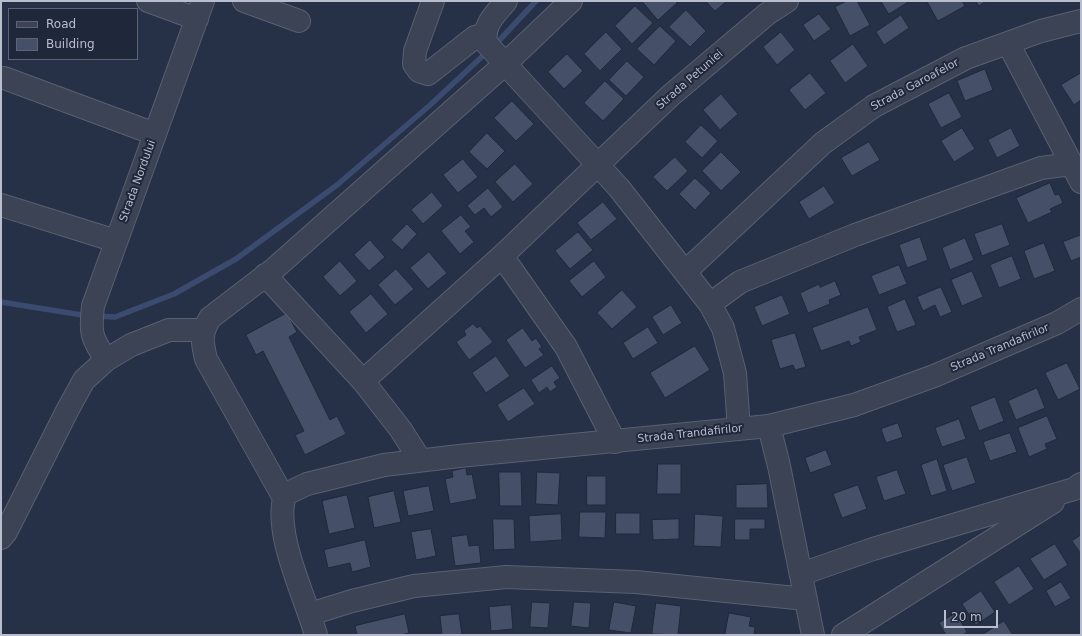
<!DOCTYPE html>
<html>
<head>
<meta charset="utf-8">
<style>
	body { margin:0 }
	#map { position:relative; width:1082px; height:636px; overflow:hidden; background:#263046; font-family:"DejaVu Sans",sans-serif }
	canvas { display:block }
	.frame { position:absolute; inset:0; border:2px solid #b9bece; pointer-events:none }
	.legend { position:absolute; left:8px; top:8px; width:130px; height:52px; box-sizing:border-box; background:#1f273a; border:1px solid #5d6375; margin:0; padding:5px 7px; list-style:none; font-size:12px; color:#b9bece }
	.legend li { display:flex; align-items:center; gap:8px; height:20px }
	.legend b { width:20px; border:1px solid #5d6375 }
	.scale { position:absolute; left:944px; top:610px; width:54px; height:18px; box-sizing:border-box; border:2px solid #b9bece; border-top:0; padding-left:5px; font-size:12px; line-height:14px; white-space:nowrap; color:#b9bece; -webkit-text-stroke:3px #1f273a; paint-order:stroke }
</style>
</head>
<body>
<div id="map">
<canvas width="1082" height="636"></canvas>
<div class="frame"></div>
<ul class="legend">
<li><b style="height:5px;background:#3b4355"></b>Road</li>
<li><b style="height:11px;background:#454f68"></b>Building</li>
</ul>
<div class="scale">20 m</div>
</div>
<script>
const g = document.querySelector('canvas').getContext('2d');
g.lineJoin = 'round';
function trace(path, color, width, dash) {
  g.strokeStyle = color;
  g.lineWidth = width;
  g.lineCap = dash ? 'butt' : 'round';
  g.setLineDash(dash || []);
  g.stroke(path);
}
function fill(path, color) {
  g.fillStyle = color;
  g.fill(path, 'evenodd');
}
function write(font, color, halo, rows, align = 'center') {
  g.font = font + ' "DejaVu Sans",sans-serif';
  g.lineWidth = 4;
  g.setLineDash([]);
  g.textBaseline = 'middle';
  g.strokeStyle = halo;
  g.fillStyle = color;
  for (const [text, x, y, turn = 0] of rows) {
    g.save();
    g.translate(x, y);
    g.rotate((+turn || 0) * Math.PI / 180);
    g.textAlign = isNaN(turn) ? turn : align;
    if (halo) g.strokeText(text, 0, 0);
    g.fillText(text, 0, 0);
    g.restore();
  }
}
const stream = new Path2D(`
	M494,46L536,1
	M1,302L88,316
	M96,316L115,317L133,310L174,294L236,259L337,185L429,106L487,52`);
const building = new Path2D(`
	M642,1H675L677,3L658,20Z
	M706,1H727L715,11Z
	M847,1H857L870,25L850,36L835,7Z
	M881,1H910L889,14Z
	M927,1H962L965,6L938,21Z
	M976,1H986L979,6Z
	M635,6L653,23L632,44L615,26Z
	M686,10L706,31L690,47L669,27Z
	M819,14L831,29L814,41L803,25Z
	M901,15L909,28L884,45L876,32Z
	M660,26L676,41L654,65L637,49Z
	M606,32L622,49L600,71L584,54Z
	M781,32L795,50L777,65L763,47Z
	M853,44L868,66L845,83L830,61Z
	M567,54L583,71L564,89L548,72Z
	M627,61L644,77L626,96L609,80Z
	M985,69L993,90L965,101L957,81Z
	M810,73L826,93L805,110L789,90Z
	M1081,73V100L1074,105L1061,85Z
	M605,81L624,99L603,121L584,103Z
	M949,93L962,117L941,128L928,104Z
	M721,94L738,114L720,130L703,110Z
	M512,101L534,124L516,141L494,118Z
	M701,125L718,141L702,158L685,142Z
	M962,128L975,149L954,162L941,141Z
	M1011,128L1020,146L997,158L988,140Z
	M487,133L505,151L487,169L469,152Z
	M869,142L880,160L852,176L841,158Z
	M721,152L741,172L721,191L702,171Z
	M675,157L688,171L667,191L653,177Z
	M463,159L478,177L458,193L443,175Z
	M515,164L533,184L513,202L495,182Z
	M695,178L711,193L695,210L679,194Z
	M1050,183L1055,195L1059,194L1063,203L1050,209L1052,212L1028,223L1016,198Z
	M824,186L835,203L809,219L799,202Z
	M488,188L503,207L491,217L484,208L475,215L467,206Z
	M432,192L443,206L423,224L411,210Z
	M603,202L617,219L591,240L577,223Z
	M461,215L471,227L465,231L474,242L460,254L441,231Z
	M407,224L417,234L402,250L391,240Z
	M1002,224L1010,245L982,256L974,234Z
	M578,232L593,250L570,269L555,251Z
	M1081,235V257L1071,261L1063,242Z
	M920,237L928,260L907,268L899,245Z
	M965,238L974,260L950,270L942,248Z
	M370,240L385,257L369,271L354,255Z
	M1044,243L1055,271L1034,279L1024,251Z
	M429,252L447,273L428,289L410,268Z
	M1012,256L1021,279L999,288L990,265Z
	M340,261L357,281L340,296L323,277Z
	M594,261L606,277L582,297L569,281Z
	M899,265L907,284L879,295L871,276Z
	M396,269L414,289L395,305L378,285Z
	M972,271L983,297L962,306L951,280Z
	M835,281L841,295L829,300L830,304L808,313L800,293L819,284L820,287Z
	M941,287L952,312L940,317L935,305L923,311L917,297Z
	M622,290L637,307L612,329L597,313Z
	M371,294L388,314L366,333L349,312Z
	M782,295L790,314L762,326L754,307Z
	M905,299L916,325L897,332L887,307Z
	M671,305L682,323L663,335L652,317Z
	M868,307L877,330L859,337L861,342L851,346L849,341L821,351L812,328Z
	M287,313L297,332L289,337L330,420L337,416L346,434L305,455L295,435L304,431L263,351L256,355L246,335Z
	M473,324L477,328L480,326L493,342L469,360L456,342L466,335L464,331Z
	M648,327L658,343L633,359L623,343Z
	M523,328L532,341L536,338L542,347L539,349L544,355L525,368L506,340Z
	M795,333L806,367L795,370L793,365L780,369L771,340Z
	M695,346L710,370L665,398L650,373Z
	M496,356L510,376L486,393L472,373Z
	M1067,363L1080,389L1058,400L1045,373Z
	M552,366L560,378L554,382L557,387L550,392L547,387L539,393L531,380Z
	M524,388L535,404L508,422L497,405Z
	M1037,388L1045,408L1016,420L1008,401Z
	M995,397L1004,421L979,431L970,407Z
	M1047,416L1057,439L1045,444L1047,449L1029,457L1018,428Z
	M959,419L966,439L942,447L935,428Z
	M898,423L903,437L886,443L881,429Z
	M1010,433L1017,452L990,461L983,442Z
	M826,450L832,465L810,473L805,458Z
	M967,457L976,483L952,491L943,465Z
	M937,459L947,491L931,496L921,465Z
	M658,464H681V494H657Z
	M466,468L467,475L472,474L477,499L450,504L445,479L453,477L452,471Z
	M897,470L906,494L884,501L876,477Z
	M499,472H521L522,506H500Z
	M537,472L560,473L558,505L536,504Z
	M587,476H606V505H587Z
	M767,484L768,508H736V485Z
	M858,485L867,509L842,518L833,494Z
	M429,486L434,511L408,516L403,491Z
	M394,491L401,522L374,528L368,497Z
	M347,495L355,528L329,534L322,501Z
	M580,512H606L605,538L579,537Z
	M616,513H640V534H616Z
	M561,514L562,540L530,542L529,516Z
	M695,514L723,516L721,547L694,546Z
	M493,519H514L515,549L494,550Z
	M679,519V539L653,540L652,520Z
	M735,519H765V529H750V540H735Z
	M431,529L436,556L416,560L411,532Z
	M467,535L469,546L479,545L481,563L455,566L451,537Z
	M1081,535V554L1072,541Z
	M365,540L371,567L352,572L350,563L328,568L324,550Z
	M1055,544L1068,565L1044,580L1030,559Z
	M1019,566L1034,589L1009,605L994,582Z
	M1061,582L1071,598L1055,607L1046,591Z
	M981,591L995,612L976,625L962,604Z
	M532,602L550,603L548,628L530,627Z
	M574,602L591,603L589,628L571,626Z
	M614,602L636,606L631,633L609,630Z
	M656,603L681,606L678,635L652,634Z
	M511,605L513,629L491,631L489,607Z
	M729,613L751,617L749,626L755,627L754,635H725Z
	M956,613L967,632L963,635H946L939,623Z
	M405,614L409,633L401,635H357L355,626Z
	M459,614L462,635H442L440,616Z
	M1004,621L1013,635H982Z`);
const minor = new Path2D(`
	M148,1L197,19
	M244,1L299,21
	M433,1L415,51L414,64L419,71L428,74L475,37L485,34
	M506,1C495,15 483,24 486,43L619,188L710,304L723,328L735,373L739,429
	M1008,43L1081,182
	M4,78L155,134
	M1,205L116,241
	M502,256L566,347L615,442
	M685,272L823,143L874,106L966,58L1041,31L1081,21
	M265,275L363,381
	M710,304L740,282L855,235L1041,168L1071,164
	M106,360C91,337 90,333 93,306L203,1
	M769,426L779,466L813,635
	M420,460L401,430L363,381L502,256L670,96L767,14L787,1
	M284,498L288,493L307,484L384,465L459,456L769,426L854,405L934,376L1057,323L1081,309
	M1,538L6,532L68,409L84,380L106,360L131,345L169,330H203
	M801,574L873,549L1074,489L1081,484
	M310,614L352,601L414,586L506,577L636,582L806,599
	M316,635C305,596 275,537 284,498L206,359C202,341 200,335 210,318L274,269L505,64L571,1
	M843,635L1053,502`);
const streetNames = [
	["Strada Petuniei",690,80,-41],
	["Strada Garoafelor",915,85,-28],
	["Strada Nordului",138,181,-70],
	["Strada Trandafirilor",1000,348,-23],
	["Strada Trandafirilor",690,434,-6]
];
trace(stream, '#3b4b6f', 5.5);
fill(building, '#454f68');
trace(building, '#21293c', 1);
trace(minor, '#596072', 24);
trace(minor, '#3b4355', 22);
write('11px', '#b9bece', '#1f273a', streetNames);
</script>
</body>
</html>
